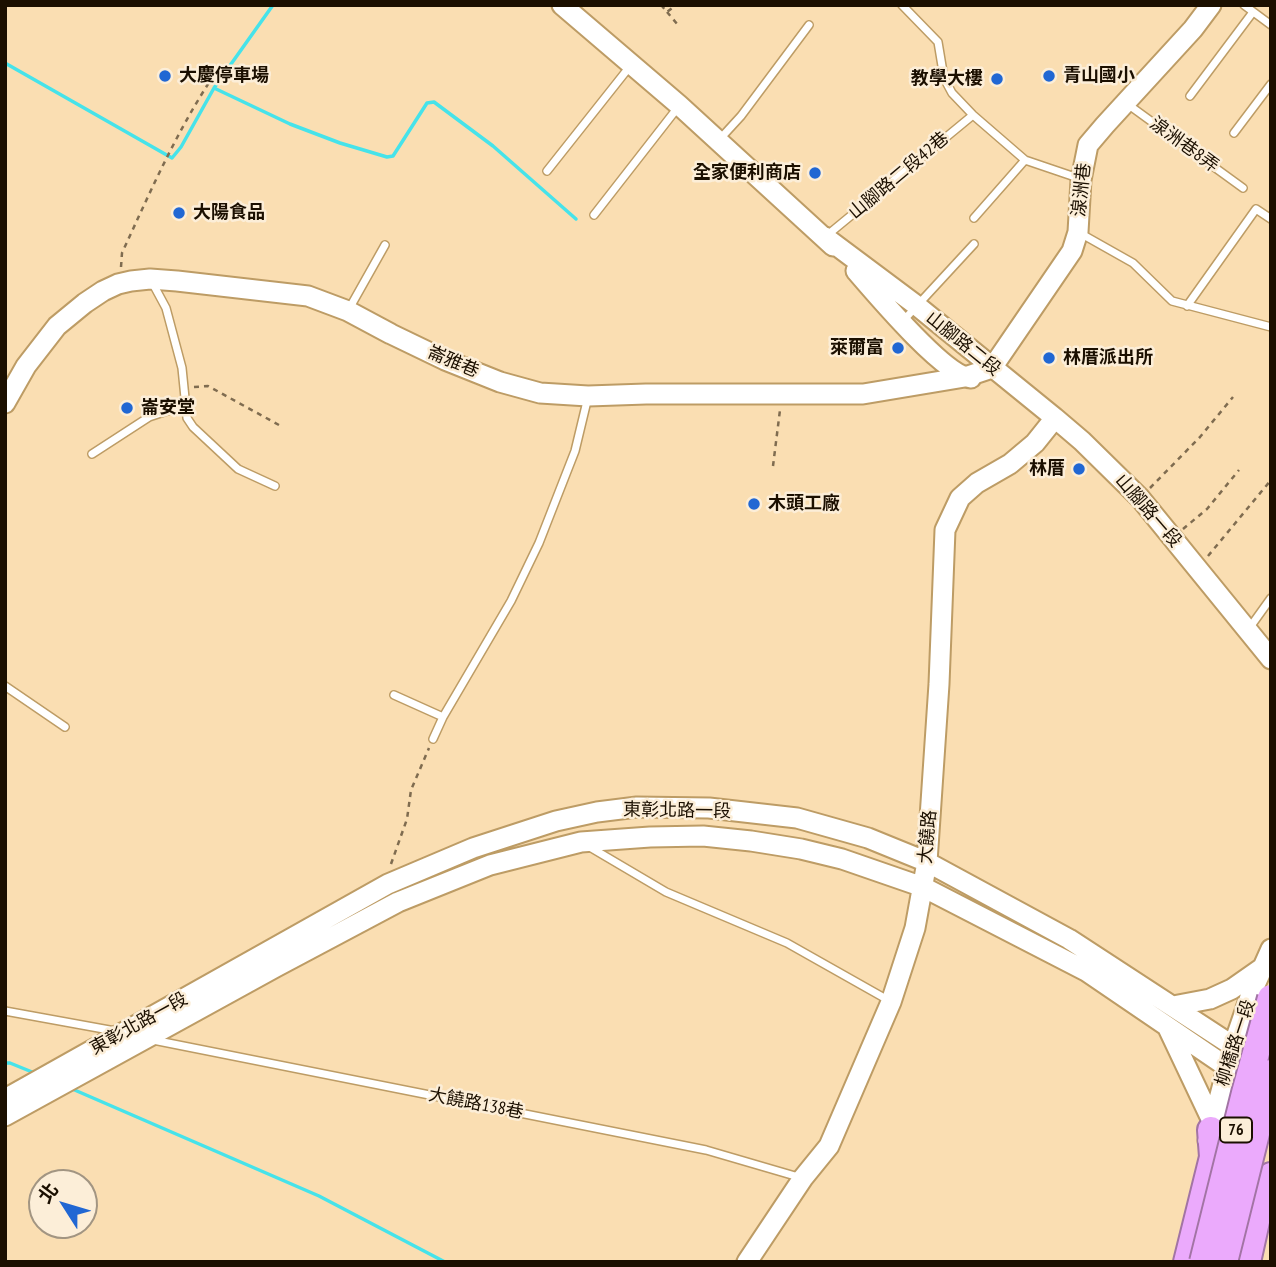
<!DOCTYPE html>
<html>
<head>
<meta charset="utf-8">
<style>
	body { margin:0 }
	#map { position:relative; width:1276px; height:1267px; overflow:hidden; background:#fadeb2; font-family:"PT Sans Narrow","Noto Sans TC",sans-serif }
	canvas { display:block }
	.frame { position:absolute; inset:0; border:7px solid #1b0f00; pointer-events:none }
	.north { position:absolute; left:28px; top:1169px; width:70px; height:70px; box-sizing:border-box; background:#fceed8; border:2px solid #a29582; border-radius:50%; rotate:307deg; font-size:19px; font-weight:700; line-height:28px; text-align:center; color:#1b0f00 }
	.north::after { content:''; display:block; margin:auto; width:24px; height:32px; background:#2167d3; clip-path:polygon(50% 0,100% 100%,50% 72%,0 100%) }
</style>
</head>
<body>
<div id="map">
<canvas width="1276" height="1267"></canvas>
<div class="frame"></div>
<div class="north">北</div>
</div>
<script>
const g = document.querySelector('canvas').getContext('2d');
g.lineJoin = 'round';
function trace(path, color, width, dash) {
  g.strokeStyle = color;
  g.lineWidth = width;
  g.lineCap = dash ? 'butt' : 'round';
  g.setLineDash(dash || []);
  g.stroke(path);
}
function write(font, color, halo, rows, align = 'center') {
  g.font = font + ' "PT Sans Narrow","Noto Sans TC",sans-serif';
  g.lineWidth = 5;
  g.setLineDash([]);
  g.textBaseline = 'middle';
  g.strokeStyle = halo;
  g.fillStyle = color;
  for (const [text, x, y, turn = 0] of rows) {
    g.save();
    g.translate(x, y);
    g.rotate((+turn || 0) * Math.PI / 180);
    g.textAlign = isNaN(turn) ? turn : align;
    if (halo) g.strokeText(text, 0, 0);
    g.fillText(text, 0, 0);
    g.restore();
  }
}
const stream = new Path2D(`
	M5,63L172,158L181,147L214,88L273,5
	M214,88L290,124L340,143L387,157L393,156L427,103L434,102L493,146L576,219
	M5,1063H10L37,1074
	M70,1088L319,1196L445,1262`);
const path = new Path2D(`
	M661,5L667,12L676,5
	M667,12L678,25
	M121,267L122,253C151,190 179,126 218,69
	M194,387L208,386L279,425
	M773,466L780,410
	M1150,488L1200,437L1233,397
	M1183,529L1207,509L1239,470
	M1208,556L1271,480
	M391,864L407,819L411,790L429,748`);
const lane = new Path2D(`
	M902,5L938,42L944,78L952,93L973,115L1025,160L1081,179
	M1244,5L1271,25
	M1190,96L1253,12
	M1126,103L1243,188
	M1234,133L1271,84
	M719,140L741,116L809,25
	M547,171L631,65
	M594,215L679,106
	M974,218L1025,160
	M1078,232L1133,263L1172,301L1271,327
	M825,237L973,115
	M152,282L166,308L182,368L187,418L193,427L238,469L275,486
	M1187,306L1256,209L1271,219
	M349,309L385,245
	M902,322L974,244
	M92,454L149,417L185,405
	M1248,630L1271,598
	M5,686L65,727
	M394,695L443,717
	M433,739L443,717L511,601L539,543L575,451L588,397
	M588,846L666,892L787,943L888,1000
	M5,1011L115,1031
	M153,1040L706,1150L802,1178`);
const secondary = new Path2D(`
	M562,5L679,105L833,246
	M825,237L916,305L1055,418L1082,441L1140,498L1271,659
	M856,271C875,293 945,376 971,378
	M5,403L26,366L57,326L85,303L103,291L118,284L131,281L150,279L177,281L308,296L348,311L391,334L445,360L500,382L540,393L588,396L646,394H863L965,377L992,368L1072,251L1078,232L1081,180L1088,145L1105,125L1193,29L1211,5
	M1173,1006L1210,999L1232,989L1262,968
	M1168,1028L1213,1123
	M5,1099L388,884L473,848L556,821L597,812L637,807L709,808L797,818L868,838L927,862L1069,939L1233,1046L1271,1058
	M5,1116L276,967L398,902L490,865L581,842L650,837L703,836L751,841L801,849L842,859L923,887L1086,971L1227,1067L1263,1078
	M1208,1141L1233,1046L1251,994L1271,949
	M747,1262L803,1178L829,1146L891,1002L915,928L927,862L939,684L945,530L960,498L977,483L1010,464L1035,443L1055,418`);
const highway = new Path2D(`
	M1187,1262L1213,1157L1211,1130
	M1247,1262L1259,1208L1271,1176`);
const highwayBridge = new Path2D(`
	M1203,1262L1245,1093L1271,998
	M1224,1262L1271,1073`);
const markers = [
	[165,76,7,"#2167d3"],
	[1049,76,7,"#2167d3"],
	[997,79,7,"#2167d3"],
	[815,173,7,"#2167d3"],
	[179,213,7,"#2167d3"],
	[898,348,7,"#2167d3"],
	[1049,358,7,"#2167d3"],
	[127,408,7,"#2167d3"],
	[1079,469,7,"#2167d3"],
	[754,504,7,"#2167d3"]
];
const shields = [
	[1236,1130,32]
];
const shieldNames = [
	["76",1236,1130]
];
const poiNames = [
	["大慶停車場",179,76],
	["青山國小",1063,76],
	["教學大樓",983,79,"right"],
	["全家便利商店",801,173,"right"],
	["大陽食品",193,213],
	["萊爾富",884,348,"right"],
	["林厝派出所",1063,358],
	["崙安堂",141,408],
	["林厝",1065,469,"right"],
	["木頭工廠",768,504]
];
const streetNames = [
	["湶洲巷8弄",1184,145,36],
	["山腳路二段42巷",899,176,-40],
	["湶洲巷",1082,190,-84],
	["山腳路二段",963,344,39],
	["崙雅巷",453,362,23],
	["山腳路一段",1148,511,49],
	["東彰北路一段",677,811,1],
	["大饒路",928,837,-85],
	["東彰北路一段",139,1024,-29],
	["柳橋路一段",1236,1043,-72],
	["大饒路138巷",476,1104,11]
];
trace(stream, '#46e3ea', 3.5);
trace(lane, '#bd9c65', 10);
trace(secondary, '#bd9c65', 23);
trace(highway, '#a274a4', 30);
trace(path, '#7f6c50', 2.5, [5, 5]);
trace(lane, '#fff', 7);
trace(secondary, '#fff', 19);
trace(highway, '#ebaafc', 26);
trace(highwayBridge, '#a274a4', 30, []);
trace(highwayBridge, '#ebaafc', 26);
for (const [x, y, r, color] of markers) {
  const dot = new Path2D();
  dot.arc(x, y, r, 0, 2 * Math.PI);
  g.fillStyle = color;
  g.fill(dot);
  trace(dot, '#fceed8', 2.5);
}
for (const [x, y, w] of shields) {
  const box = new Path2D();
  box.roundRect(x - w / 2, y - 12.5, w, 25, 5);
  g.fillStyle = '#fceed8';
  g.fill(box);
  trace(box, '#1b0f00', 2);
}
write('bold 16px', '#1b0f00', null, shieldNames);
write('bold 18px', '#1b0f00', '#fceed8', poiNames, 'left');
write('18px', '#1b0f00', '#fceed8', streetNames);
</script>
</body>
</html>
